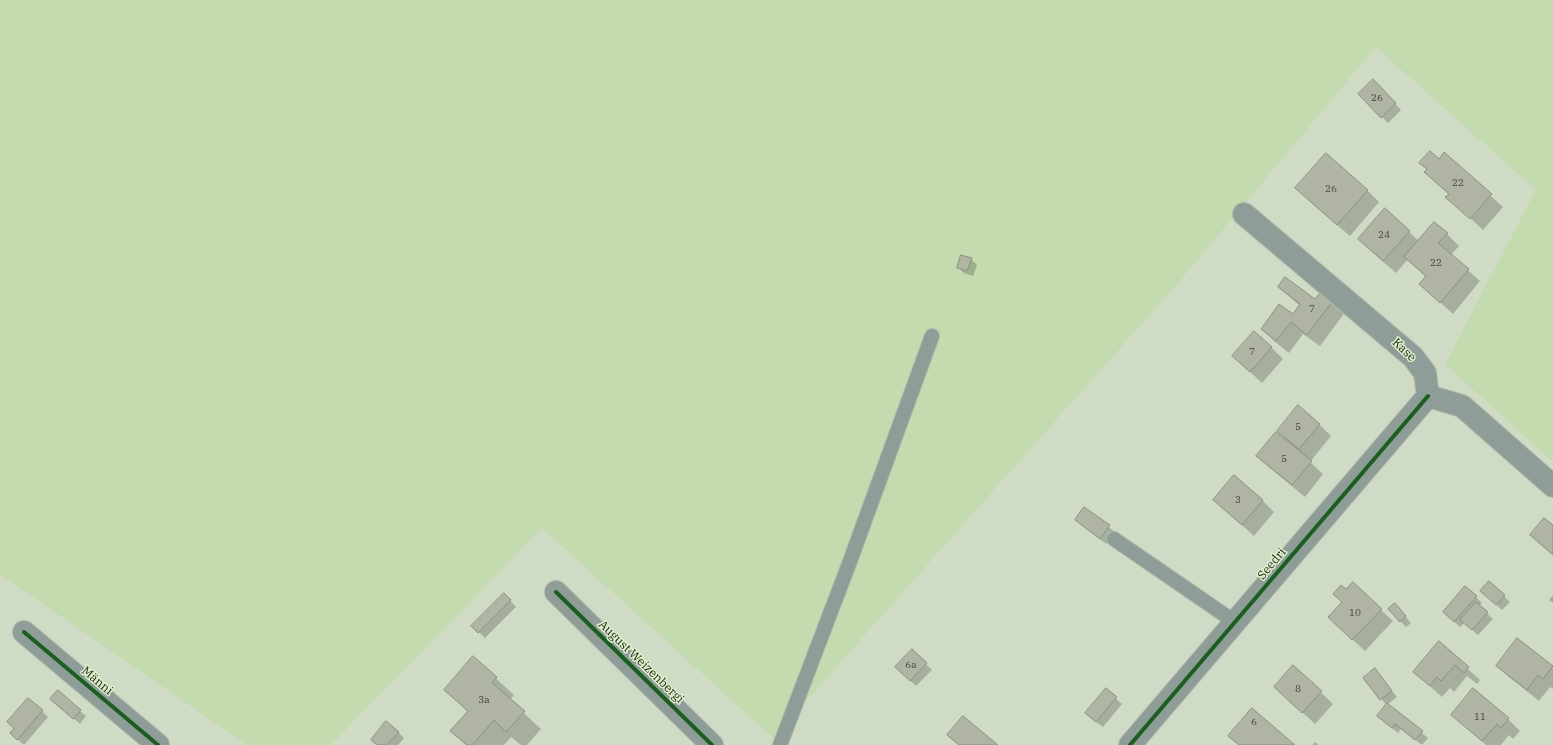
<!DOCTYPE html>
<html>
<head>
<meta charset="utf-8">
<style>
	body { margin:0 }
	canvas { display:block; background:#d0dbc6 }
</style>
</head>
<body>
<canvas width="1553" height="745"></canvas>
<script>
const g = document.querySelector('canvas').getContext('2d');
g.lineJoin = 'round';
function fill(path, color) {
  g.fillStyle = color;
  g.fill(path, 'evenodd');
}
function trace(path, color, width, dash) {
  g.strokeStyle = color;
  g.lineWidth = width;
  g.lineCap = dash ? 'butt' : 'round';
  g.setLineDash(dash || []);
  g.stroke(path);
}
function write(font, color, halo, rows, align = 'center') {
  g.font = font + ' "IBM Plex Serif",serif';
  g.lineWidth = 3;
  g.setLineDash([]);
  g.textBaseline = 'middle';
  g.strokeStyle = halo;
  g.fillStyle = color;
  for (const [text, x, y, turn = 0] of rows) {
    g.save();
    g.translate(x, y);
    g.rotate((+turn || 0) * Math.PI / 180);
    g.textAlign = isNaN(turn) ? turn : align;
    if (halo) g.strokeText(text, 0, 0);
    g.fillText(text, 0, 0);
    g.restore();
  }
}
const green = new Path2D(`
	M0,0H1553V462L1445,364L1536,190L1376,47L1178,283L773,738L542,528L331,745H247L1,575L0,577Z`);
const shadow = new Path2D(`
	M1373,80L1401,110L1388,123L1359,94Z
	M1444,154L1503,207L1483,230L1447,197L1450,195L1426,172Z
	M1367,190L1379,202L1350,236L1308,200Z
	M1385,210L1419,241L1447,234L1459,246L1451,255L1480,281L1453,314L1420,284L1426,277L1408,259L1396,273L1371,251Z
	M971,259L977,265L973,276L964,273L958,267Z
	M1279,287L1315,301L1323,291L1346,311L1320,346L1303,334L1289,353L1274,341L1262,329L1293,315L1300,306Z
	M1271,347L1283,359L1262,383L1233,356Z
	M1319,424L1331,436L1310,462L1323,474L1305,497L1270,468L1258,456L1291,444L1278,431Z
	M1214,500H1262L1274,512L1254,536Z
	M1084,508L1115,532L1106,544L1076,520Z
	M504,594L516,607L485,638L472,626Z
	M1553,595V603L1549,600Z
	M1487,596H1504L1510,602L1502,610Z
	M1476,597L1482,603L1479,606L1493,619L1478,635L1464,623L1460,627L1450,618Z
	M1381,610L1393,621L1365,651L1341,629Z
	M1400,610L1411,623L1406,627L1400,621Z
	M1517,640L1553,668V689L1550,687L1539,701L1509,677L1498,665Z
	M1439,643L1480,680L1477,684L1467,676L1454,692L1450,688L1442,697L1414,672Z
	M912,650L932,670L916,686L896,667Z
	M473,657L514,695L510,700L541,729L527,745H521L511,737L504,745H466L452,731L468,712L445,690Z
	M1293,666L1333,704L1315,724L1287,698Z
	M1380,676L1397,697L1388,704L1428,738L1422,745L1401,729L1398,733L1384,722L1387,705L1381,699Z
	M1106,690L1122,704L1103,727L1092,719Z
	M57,704L80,711L86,716L80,724Z
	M42,711L48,717L24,745L17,739Z
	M1452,715L1508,719L1520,731L1513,739L1509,735L1501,745H1486Z
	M398,732L404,738L398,745H377Z
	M1315,742L1319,745H1312Z`);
const building = new Path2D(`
	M1373,79L1396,103L1381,118L1358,94Z
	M1430,151L1439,159L1444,152L1492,194L1470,219L1445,197L1449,194L1424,172L1427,169L1419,163Z
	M1326,153L1368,190L1337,225L1295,188Z
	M1385,208L1410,231L1383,261L1358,239Z
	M1434,222L1448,233L1438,243L1469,269L1440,303L1419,284L1426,276L1404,257Z
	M961,255L972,258L967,271L957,268Z
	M1285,277L1315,299L1323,289L1335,298L1307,335L1291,322L1276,341L1261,329L1279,304L1293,314L1300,304L1278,287Z
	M1254,331L1272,347L1250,372L1232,356Z
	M1298,405L1320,424L1299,449L1277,431Z
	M1276,432L1312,461L1292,485L1256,456Z
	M1234,475L1263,500L1242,525L1213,500Z
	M1084,507L1110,525L1100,539L1075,520Z
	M1544,518L1553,525V555L1530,535Z
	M1489,581L1505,595L1496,605L1480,591Z
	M1353,582L1382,609L1352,640L1328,617L1342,602L1333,594L1341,585L1346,589Z
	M1465,586L1477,596L1454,622L1443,612Z
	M504,593L511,600L478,633L471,626Z
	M1476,602L1488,612L1472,630L1460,620Z
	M1395,603L1406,616L1400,622L1388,609Z
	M1517,638L1553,666L1543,679L1538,675L1527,690L1496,666Z
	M1439,641L1469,667L1464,673L1455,665L1441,681L1437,677L1430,686L1413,672Z
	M912,649L927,663L910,681L895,667Z
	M473,656L497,677L492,683L525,711L506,732L494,720L472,745H467L450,731L468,711L444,690Z
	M1293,665L1322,691L1302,713L1274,687Z
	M1375,668L1392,691L1380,700L1363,678Z
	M1106,688L1117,697L1096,722L1085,713Z
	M1473,688L1509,718L1501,728L1497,724L1482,741L1451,715Z
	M58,690L81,710L73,719L50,699Z
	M28,698L43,710L17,740L10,733L14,728L7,722Z
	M1387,703L1423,731L1415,740L1395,724L1392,728L1377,716Z
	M1252,708L1295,745H1239L1228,736Z
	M963,716L998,745H959L947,735Z
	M386,721L399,732L387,745H377L371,740Z`);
const service = new Path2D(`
	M1114,539L1235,622
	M780,745L849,564L932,336`);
const minor = new Path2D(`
	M1244,214L1413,357L1425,373L1428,396L1462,406L1553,486
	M556,592L712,745
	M24,632L158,745
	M1130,745L1428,396`);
const cycleway = new Path2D(`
	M556,592L712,745
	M24,632L158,745
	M1130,745L1428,396`);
const numberNames = [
	["26",1377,98],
	["22",1458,183],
	["26",1331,189],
	["24",1384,235],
	["22",1436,263],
	["7",1312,309],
	["7",1252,352],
	["5",1298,427],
	["5",1284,459],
	["3",1238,500],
	["10",1355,613],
	["6a",911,665],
	["8",1298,689],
	["3a",484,700],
	["11",1480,717],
	["6",1254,722]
];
const streetNames = [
	["Kase",1404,350,43],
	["Seedri",1272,564,-50],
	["August Weizenbergi",641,662,44],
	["Männi",97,681,40]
];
fill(green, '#c4daaf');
fill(shadow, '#0003');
fill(building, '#afb4a3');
trace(building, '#8b9180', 1);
trace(service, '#b0b8a8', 16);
trace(minor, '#b0b8a8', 24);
trace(service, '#8f9d99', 14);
trace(minor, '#8f9d99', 22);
trace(cycleway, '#1b5e20', 4);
write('10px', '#414739', null, numberNames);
write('12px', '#1c2316', '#ddf0cb', streetNames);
</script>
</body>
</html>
